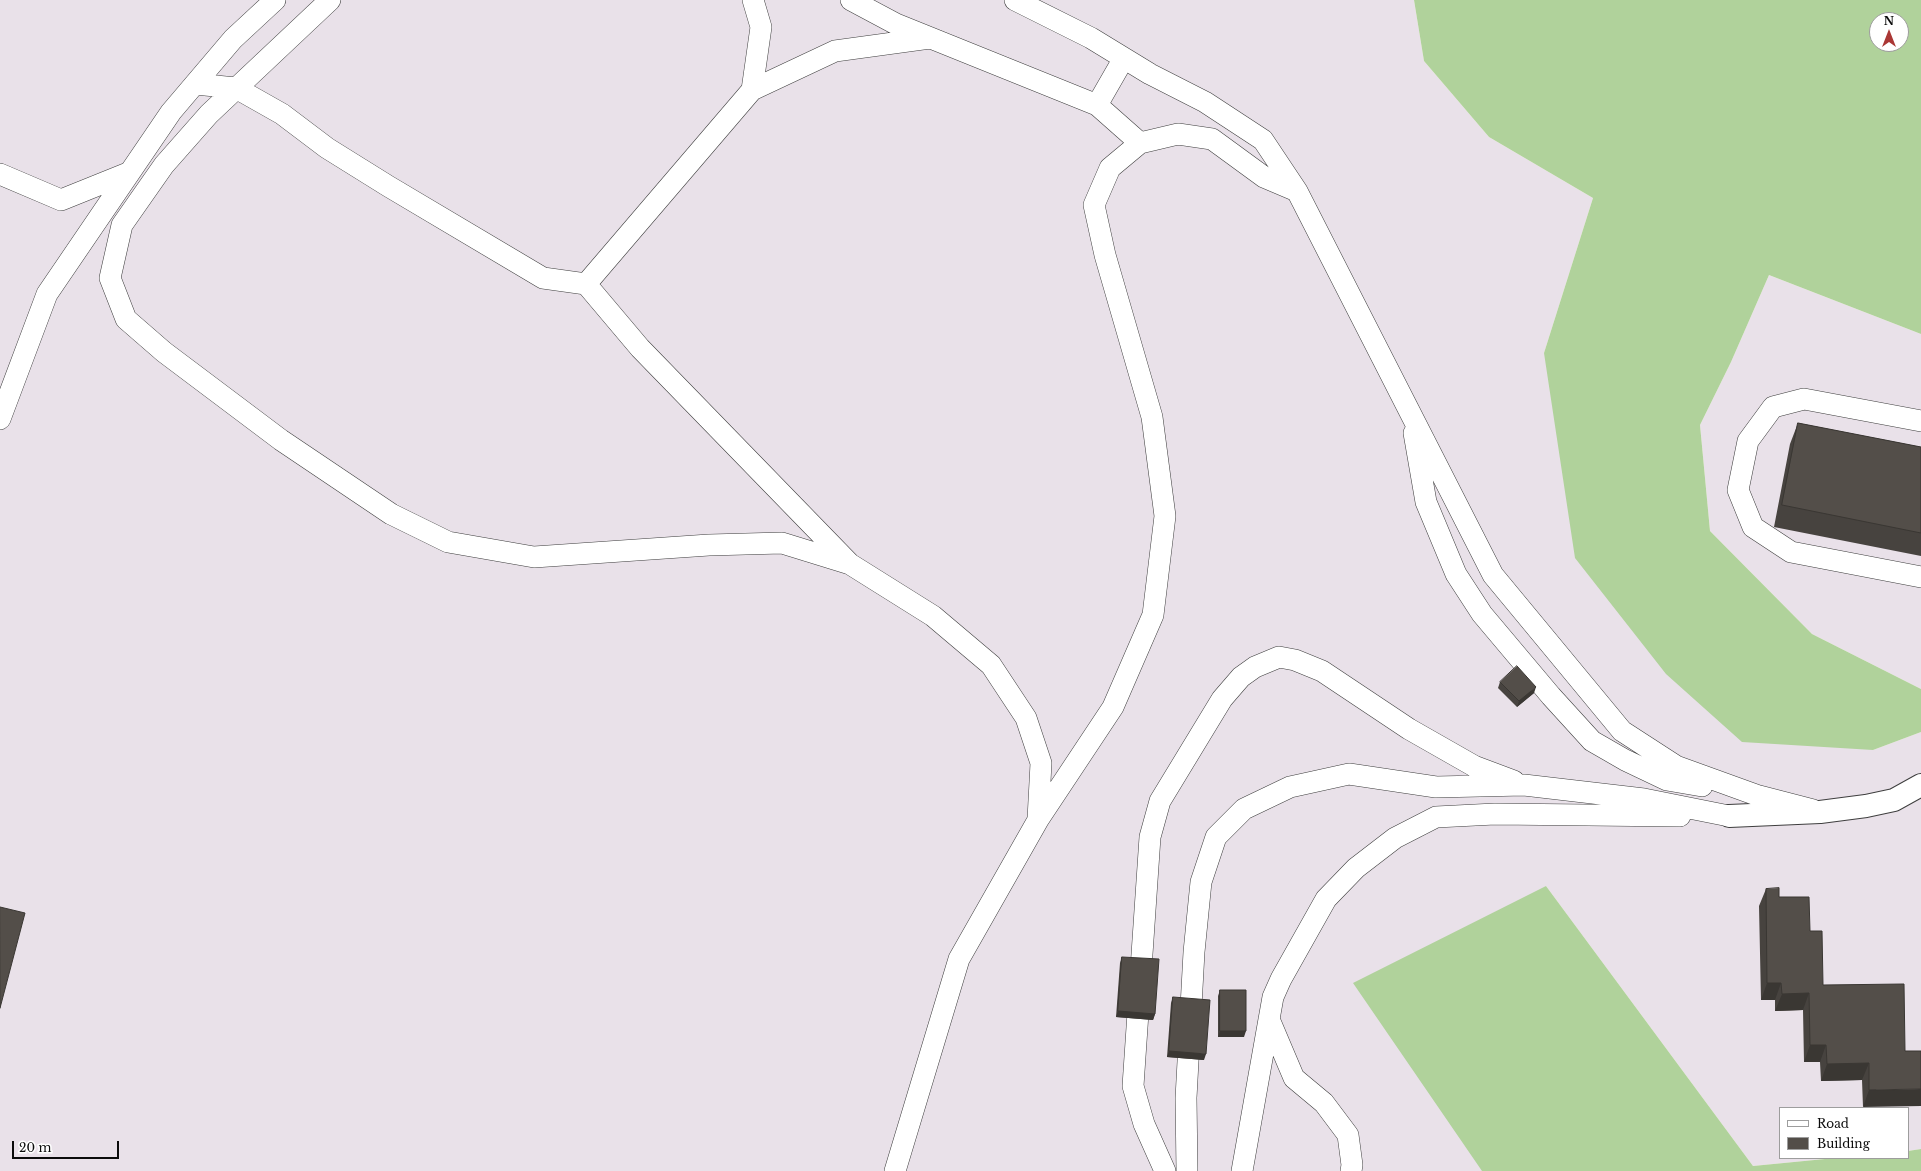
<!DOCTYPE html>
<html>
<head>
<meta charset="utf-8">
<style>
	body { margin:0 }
	#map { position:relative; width:1921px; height:1171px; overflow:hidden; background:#fdfaec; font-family:"Libre Baskerville",serif }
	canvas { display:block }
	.legend { position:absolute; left:1779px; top:1107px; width:130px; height:52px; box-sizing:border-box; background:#fff; border:1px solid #9d9d9d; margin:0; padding:5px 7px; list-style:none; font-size:12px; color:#0b0b0b }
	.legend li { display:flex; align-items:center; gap:8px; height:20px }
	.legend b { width:20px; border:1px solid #9d9d9d }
	.north { position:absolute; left:1869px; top:12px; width:40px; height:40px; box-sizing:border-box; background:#fff; border:1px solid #9d9d9d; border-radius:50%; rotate:0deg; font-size:11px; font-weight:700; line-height:16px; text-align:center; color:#0b0b0b }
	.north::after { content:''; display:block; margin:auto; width:14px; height:18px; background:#aa3735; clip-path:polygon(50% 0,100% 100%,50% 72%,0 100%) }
	.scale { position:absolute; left:12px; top:1141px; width:107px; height:18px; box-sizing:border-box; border:2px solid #0b0b0b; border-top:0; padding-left:5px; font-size:12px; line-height:14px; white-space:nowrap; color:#0b0b0b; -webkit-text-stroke:3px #fff; paint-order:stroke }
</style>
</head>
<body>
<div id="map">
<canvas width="1921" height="1171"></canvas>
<ul class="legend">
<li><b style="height:5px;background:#fff"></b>Road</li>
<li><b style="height:11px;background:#534e49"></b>Building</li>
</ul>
<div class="north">N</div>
<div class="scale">20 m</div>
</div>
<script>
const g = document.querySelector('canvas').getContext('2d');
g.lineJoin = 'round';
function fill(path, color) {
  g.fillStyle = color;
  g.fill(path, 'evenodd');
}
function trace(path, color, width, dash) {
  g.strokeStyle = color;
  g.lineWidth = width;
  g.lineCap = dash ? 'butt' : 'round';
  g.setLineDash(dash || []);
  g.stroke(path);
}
const industrial = new Path2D(`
	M0,0H1414L1424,61L1489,137L1593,198L1544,353L1873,750L1921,732V1149L1908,1151V1108H1780V1158H1835L1753,1166L1546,886L1483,1171H0Z
	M1769,275L1921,334V689L1812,634L1710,531L1700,425L1731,362Z`);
const forest = new Path2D(`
	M1414,0H1921V334L1769,275L1731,362L1700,425L1710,531L1812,634L1921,689V732L1873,750L1742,742L1666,674L1575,558L1544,353L1593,198L1489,137L1424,61ZM1877,20H1901V44H1877Z
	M1546,886L1753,1166L1835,1158H1908V1151L1921,1149V1171H1482L1353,983Z`);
const service = new Path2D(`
	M330,0L209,114L164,165L122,225L110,278L126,319L164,352L281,440L391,514L448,542L534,557L709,545L782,543L850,564L933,616L991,665L1026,718L1041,763L1038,819
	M851,0L896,24L1097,105L1140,143
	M1015,0L1091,38L1150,74L1205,102L1263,140L1297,191
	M195,84L236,88L282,114L327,148L388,186L543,278L586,284L640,348L849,563
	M752,90L835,51L930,38
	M1097,105L1124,58
	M0,174L61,200L128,173
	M586,284L752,90L761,27L753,0
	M0,419L47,294L171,112L233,39L275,0
	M1921,421L1804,399L1773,407L1748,441L1738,490L1753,527L1791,552L1921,577
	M1414,433L1426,502L1456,574L1482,614L1551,696L1592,741L1625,760L1667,780L1702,786
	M1269,1019L1294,1078L1324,1103L1348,1135L1352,1165L1351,1171
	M895,1171L959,959L1038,820L1113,707L1153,615L1165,516L1152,417L1105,255L1094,205L1110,168L1140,143L1178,134L1212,139L1264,177L1297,191L1493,575L1622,731L1676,766L1759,796L1813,810
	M1165,1171L1144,1124L1133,1086L1150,837L1160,801L1222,699L1241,677L1255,667L1279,657L1295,660L1322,671L1409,729L1474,766L1514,781
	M1187,1171L1186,1098L1194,952L1201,882L1216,837L1244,809L1290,787L1349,774L1436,787L1524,785L1644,799L1729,816
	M1242,1171L1273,997L1281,979L1326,899L1356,868L1395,838L1436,817L1495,814L1680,816`);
const minor = new Path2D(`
	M1729,816L1820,812L1866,806L1894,800L1921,785`);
const wall = new Path2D(`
	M1798,423L1921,447V556L1774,527L1790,444Z
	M1500,682L1534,693L1517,707L1498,688Z
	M1766,889L1779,897L1810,931L1823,985L1905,1051L1863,1107L1862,1080L1821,1081L1820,1062H1804L1803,1010L1775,1011V1000H1761L1759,906Z
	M1122,957L1155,1014L1153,1020L1116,1017L1120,963Z
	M1220,990L1244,1037H1218V996Z
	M1173,997L1204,1060L1167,1057L1171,1003Z`);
const shadedWall = new Path2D(`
	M1536,687L1534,693L1517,707L1519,701Z
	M1767,983H1781L1775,1000H1761Z
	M1809,993L1803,1010L1775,1011L1782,994Z
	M1118,1011L1155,1014L1153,1020L1116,1017Z
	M1220,1031H1246L1244,1037H1218Z
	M1810,1045H1826L1820,1062H1804Z
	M1169,1051L1206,1054L1204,1060L1167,1057Z
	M1869,1063L1862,1080L1821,1081L1827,1064Z
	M1921,1089V1106L1863,1107L1869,1090Z`);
const building = new Path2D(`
	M1798,423L1921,447V533L1782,505Z
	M1517,666L1536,687L1519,701L1500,682Z
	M1779,888V897H1809L1810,931H1822L1823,985L1904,984L1905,1051H1921V1089L1869,1090V1063L1827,1064L1826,1045H1810L1809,993L1782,994L1781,983H1767L1766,889Z
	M0,907L25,913L0,1008Z
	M1122,957L1159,959L1155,1014L1118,1011Z
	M1220,990H1246V1031H1220Z
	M1173,997L1210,1000L1206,1054L1169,1051Z`);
fill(industrial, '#e9e1e9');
fill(forest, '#b0d29b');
trace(service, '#3e3e3e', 22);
trace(minor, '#3e3e3e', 24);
trace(service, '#fff', 21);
trace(minor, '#fff', 22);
fill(wall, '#47433f');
fill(shadedWall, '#3a3733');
fill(building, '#534e49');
trace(building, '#3a3733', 1);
</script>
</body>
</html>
